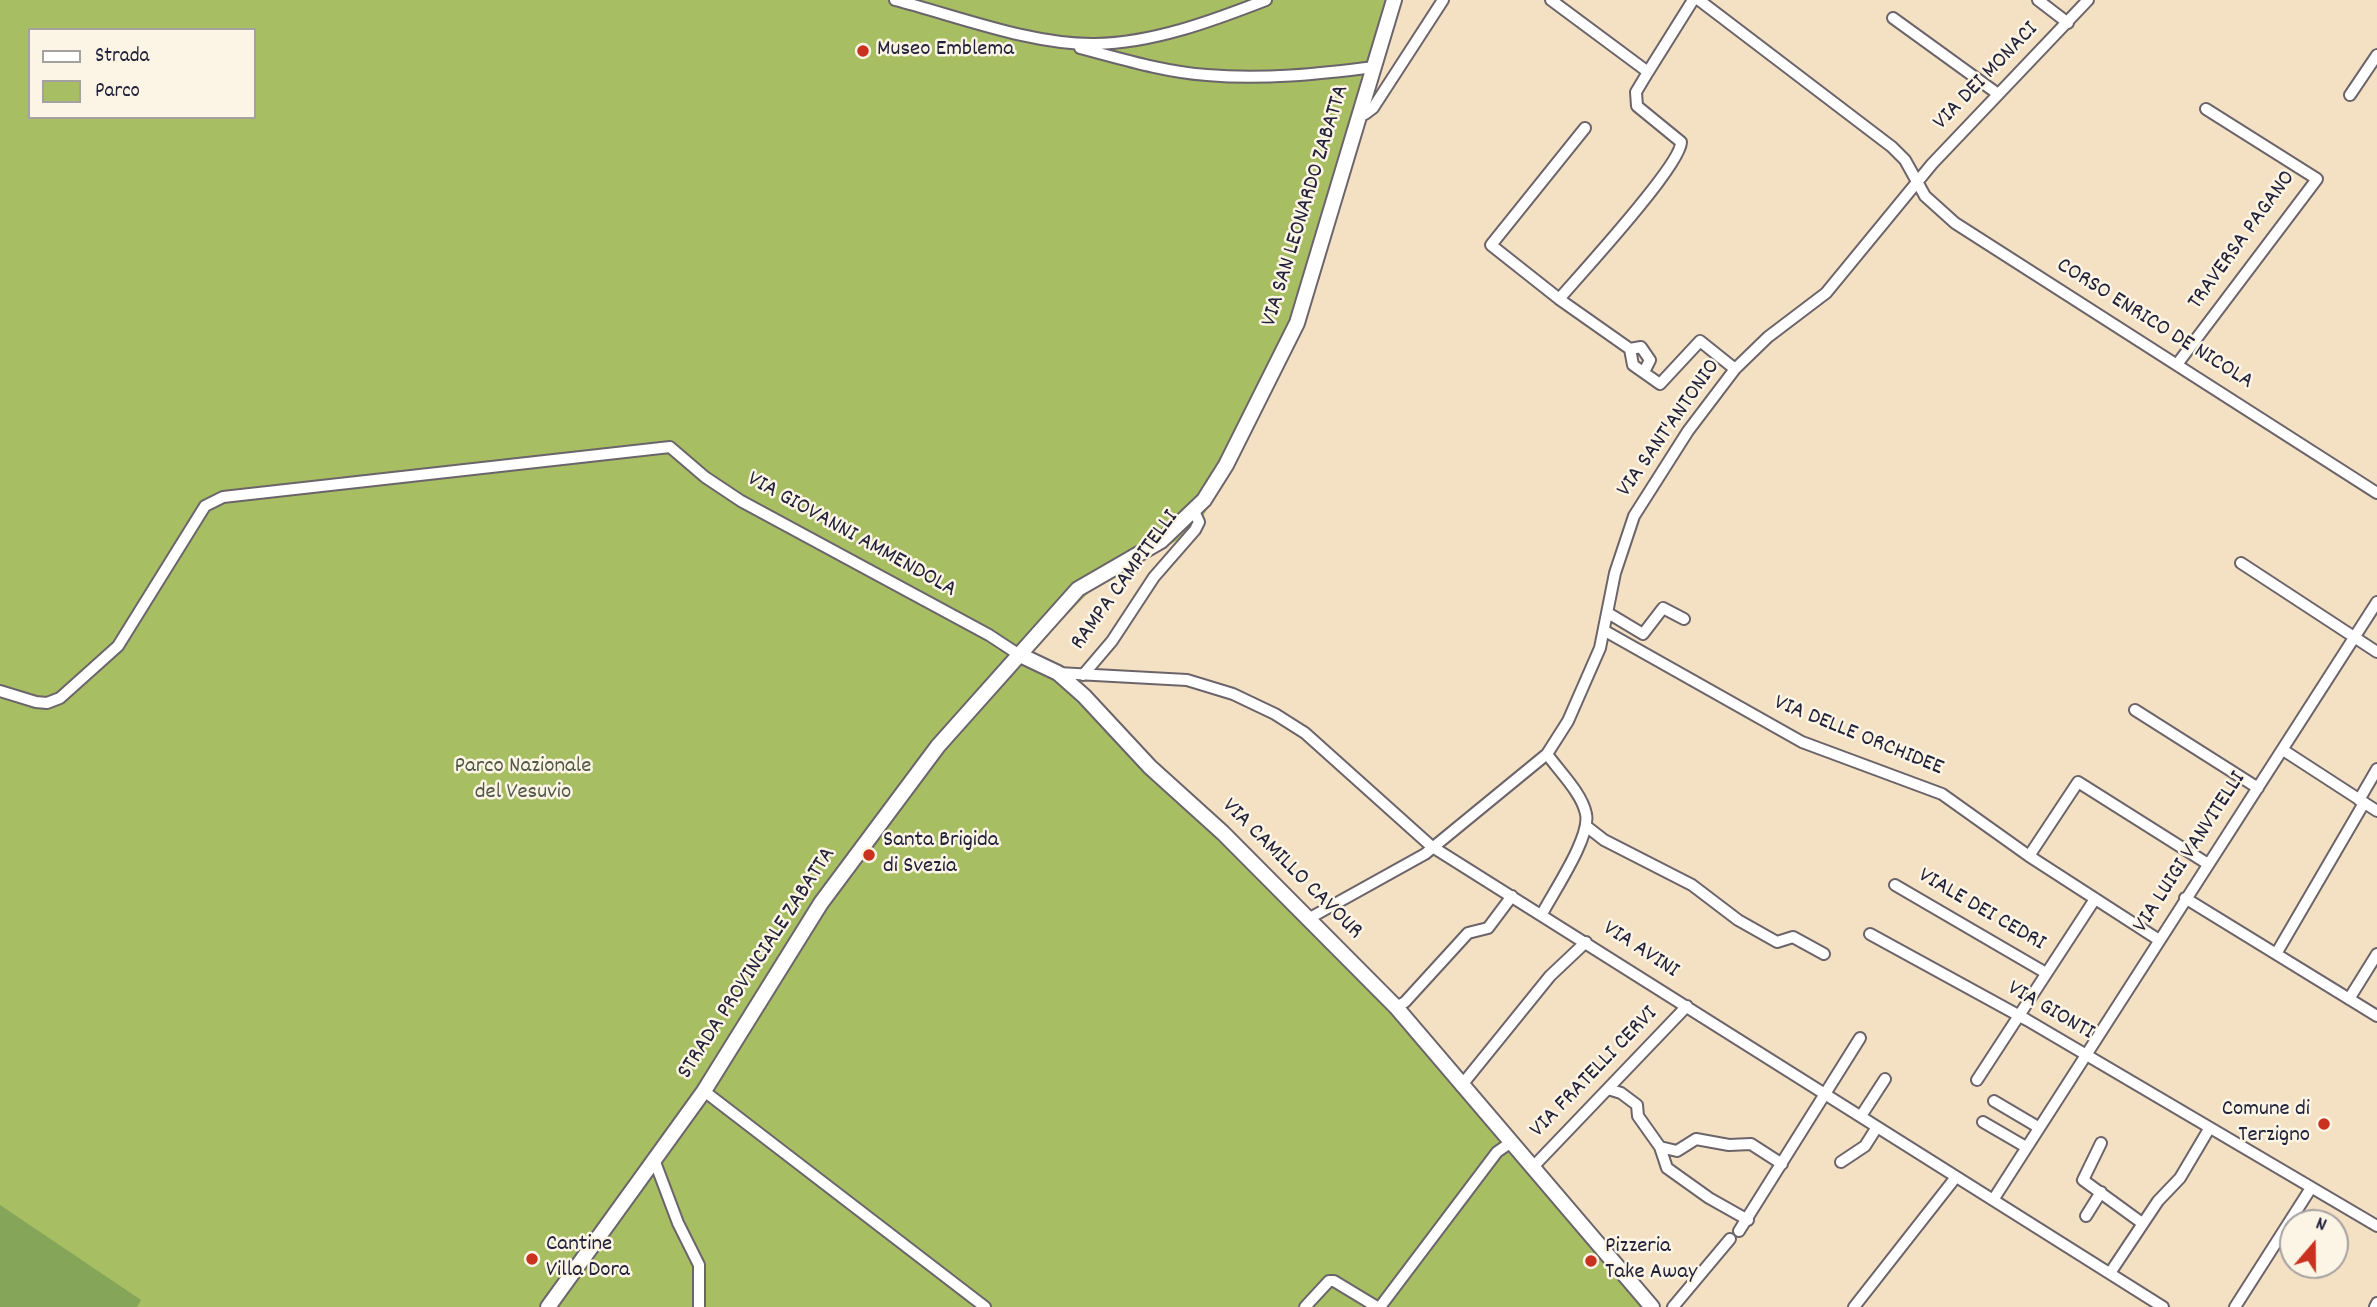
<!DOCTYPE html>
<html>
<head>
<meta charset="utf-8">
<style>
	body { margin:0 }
	#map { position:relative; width:2377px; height:1307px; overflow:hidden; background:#f4e0c3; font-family:Dekko,sans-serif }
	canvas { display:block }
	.legend { position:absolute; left:28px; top:28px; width:228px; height:91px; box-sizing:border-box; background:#fcf5e5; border:2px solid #a5a1a1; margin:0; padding:9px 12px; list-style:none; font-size:21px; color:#22223b }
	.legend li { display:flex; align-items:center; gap:14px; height:35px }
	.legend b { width:35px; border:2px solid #a5a1a1 }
	.north { position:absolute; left:2279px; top:1209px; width:70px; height:70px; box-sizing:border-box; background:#fcf5e5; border:2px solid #a5a1a1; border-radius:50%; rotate:20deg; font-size:19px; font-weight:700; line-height:28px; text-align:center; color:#22223b }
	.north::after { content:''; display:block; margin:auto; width:24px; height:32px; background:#c8321e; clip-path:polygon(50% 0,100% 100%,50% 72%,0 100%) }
</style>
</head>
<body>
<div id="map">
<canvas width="2377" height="1307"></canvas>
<ul class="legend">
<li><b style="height:9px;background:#fff"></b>Strada</li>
<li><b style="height:19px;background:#a7be63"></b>Parco</li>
</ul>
<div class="north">N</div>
</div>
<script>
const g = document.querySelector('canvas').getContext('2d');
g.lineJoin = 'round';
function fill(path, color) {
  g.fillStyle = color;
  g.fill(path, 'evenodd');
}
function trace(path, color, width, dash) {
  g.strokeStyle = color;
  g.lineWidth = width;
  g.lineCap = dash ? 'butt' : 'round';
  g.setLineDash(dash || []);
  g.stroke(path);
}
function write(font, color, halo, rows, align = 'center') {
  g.font = font + ' Dekko,sans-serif';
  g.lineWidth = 5;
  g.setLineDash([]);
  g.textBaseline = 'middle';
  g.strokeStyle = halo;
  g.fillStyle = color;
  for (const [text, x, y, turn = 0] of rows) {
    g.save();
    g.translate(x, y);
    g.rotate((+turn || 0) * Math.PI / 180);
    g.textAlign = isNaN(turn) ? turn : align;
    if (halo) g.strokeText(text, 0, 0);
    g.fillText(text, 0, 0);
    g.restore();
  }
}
const green = new Path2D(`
	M0,0H1399L1319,280L1278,377L1234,463L1195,530L1089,592L1030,653L1081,687L1481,1101L1633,1273L1658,1307H0ZM30,30H254V117H30Z`);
const forest = new Path2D(`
	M0,1205L141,1300L137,1307H0Z`);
const minor = new Path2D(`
	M895,0C957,16 1031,45 1095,44C1153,43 1212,21 1266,0
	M1551,0L1648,72L1636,92L1637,106L1681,142C1682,164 1579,276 1559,299L1630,349L1641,347L1650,360L1644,372
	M1699,0L1892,147L1905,160L1925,196L1955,223L2377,493
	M2038,0L2068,23
	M1893,18L1998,94
	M1080,48C1122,59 1164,72 1207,75C1262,80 1320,74 1374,67
	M1648,72L1693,0
	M2350,95L2377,55
	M1359,113L1365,114L1373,108L1443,0
	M1558,298L1491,245L1585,128
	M1630,349L1633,365L1660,384L1700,341L1735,369
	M2178,363L2317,179L2206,109
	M2241,563L2377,652
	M1608,613L1643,634L1663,608L1684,619
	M1605,631L1802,742L1942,794L2029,856L2159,940
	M1058,673L1187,680L1233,694L1275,714L1305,733L1431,846L2163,1307
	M1083,675L1112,641L1154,577L1195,530L1199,522L1194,511
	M0,691L36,702L47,703L60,698L118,646L205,506L223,497L670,447L705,477L741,501L989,635L1018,654
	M2135,710L2258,788
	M2283,750L2377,811
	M2359,800L2377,769
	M1586,826L1604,840L1692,885L1738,920L1777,942L1793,937L1824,954
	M2029,856L2078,782L2208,864
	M1895,885L2046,973
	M2185,898L2377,1016
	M1542,914C1554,891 1591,837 1586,814C1582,793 1558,770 1547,754
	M1308,919L1425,854L1547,754L1568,721L1600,648L1615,573L1634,516L1688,431L1735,369L1768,337L1826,293L1932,164L2088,0
	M1870,934L2027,1020L2377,1226
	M2276,954L2364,803
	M2349,999L2377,954
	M1396,1007L1405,1002L1468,933L1488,928L1512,896
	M1977,1080L2095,899
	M1461,1086L1550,976L1586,942
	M1608,1089L1621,1093L1637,1105L1638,1116L1660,1147L1667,1168L1709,1198L1748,1220
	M704,1091L985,1307
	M1994,1101L2038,1127
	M1861,1116L1885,1079
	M1983,1122L2026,1147
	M2101,1143L2083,1180L2142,1223
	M1660,1147L1677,1151L1696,1139L1729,1145L1751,1144L1782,1164
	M655,1162L678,1223L699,1265V1307
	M1841,1162L1865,1146L1877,1127
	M1532,1168L1687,1006
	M1993,1200L2377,602
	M2086,1216L2101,1192
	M1739,1231L1860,1038
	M2110,1273L2158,1201L2180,1178L2209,1129
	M1305,1307L1329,1281H1334L1377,1307
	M1380,1307L1497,1152L1510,1143
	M1673,1307L1730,1239
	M1854,1307L1956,1177
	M2235,1307L2311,1188
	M2375,1307L2377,1303`);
const tertiary = new Path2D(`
	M1018,654L1058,673L1084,696L1150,767L1223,833L1396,1007L1652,1307
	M548,1307L704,1091L821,903L938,746L1078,589L1161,541L1204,500L1226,465L1297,323L1394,0`);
const markers = [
	[863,51,7,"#c8321e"],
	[869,855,7,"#c8321e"],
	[2324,1124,7,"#c8321e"],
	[532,1259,7,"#c8321e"],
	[1591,1261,7,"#c8321e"]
];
const poiNames = [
	["Museo Emblema",877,51],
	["Santa Brigida",883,842],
	["di Svezia",883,868],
	["Comune di",2310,1111,"right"],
	["Terzigno",2310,1137,"right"],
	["Cantine",546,1246],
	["Villa Dora",546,1272],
	["Pizzeria",1605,1248],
	["Take Away",1605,1274]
];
const streetNames = [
	["VIA DEI MONACI",1987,77,-46],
	["VIA SAN LEONARDO ZABATTA",1307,206,-73],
	["TRAVERSA PAGANO",2243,241,-54],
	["CORSO ENRICO DE NICOLA",2154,325,32],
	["VIA SANT'ANTONIO",1670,429,-55],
	["VIA GIOVANNI AMMENDOLA",851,536,29],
	["RAMPA CAMPITELLI",1126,581,-54],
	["VIA DELLE ORCHIDEE",1858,737,22],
	["VIA LUIGI VANVITELLI",2191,853,-57],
	["VIA CAMILLO CAVOUR",1291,870,45],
	["VIALE DEI CEDRI",1981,911,30],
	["VIA AVINI",1640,951,33],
	["STRADA PROVINCIALE ZABATTA",758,964,-57],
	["VIA GIONTI",2050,1012,30],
	["VIA FRATELLI CERVI",1595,1073,-46]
];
const parkNames = [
	["Parco Nazionale",523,768],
	["del Vesuvio",523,794]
];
fill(green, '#a7be63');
fill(forest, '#85a559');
trace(minor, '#6c646b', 14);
trace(tertiary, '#6c646b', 18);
trace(minor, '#fff', 10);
trace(tertiary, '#fff', 14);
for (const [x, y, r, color] of markers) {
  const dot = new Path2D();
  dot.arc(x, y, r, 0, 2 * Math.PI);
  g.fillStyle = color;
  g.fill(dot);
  trace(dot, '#fcf5e5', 2.5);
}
write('23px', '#22223b', '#fcf5e5', poiNames, 'left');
write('23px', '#22223b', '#fcf5e5', streetNames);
write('23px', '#515949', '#fcf5e5', parkNames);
</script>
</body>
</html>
